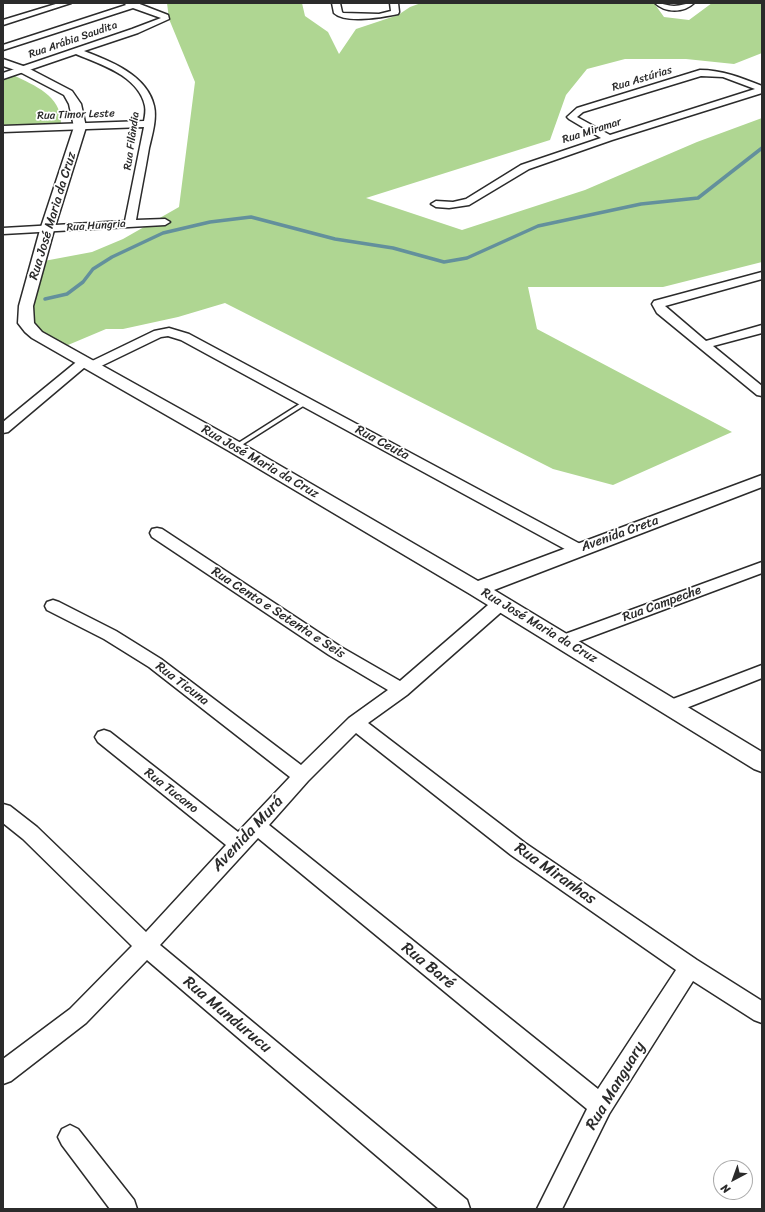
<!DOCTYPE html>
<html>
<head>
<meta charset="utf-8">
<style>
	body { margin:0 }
	#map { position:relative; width:765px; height:1212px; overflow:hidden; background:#fff; font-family:Sriracha,sans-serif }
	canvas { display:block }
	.frame { position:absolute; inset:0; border:4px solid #2b2b2b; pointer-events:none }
	.north { position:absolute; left:713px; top:1160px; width:40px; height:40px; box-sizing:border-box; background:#fff; border:1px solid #aaa; border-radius:50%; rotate:221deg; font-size:11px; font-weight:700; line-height:16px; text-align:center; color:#2b2b2b }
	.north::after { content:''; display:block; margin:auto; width:14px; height:18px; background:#2b2b2b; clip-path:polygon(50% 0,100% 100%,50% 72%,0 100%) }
</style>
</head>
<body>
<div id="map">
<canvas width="765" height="1212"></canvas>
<div class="frame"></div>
<div class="north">N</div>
</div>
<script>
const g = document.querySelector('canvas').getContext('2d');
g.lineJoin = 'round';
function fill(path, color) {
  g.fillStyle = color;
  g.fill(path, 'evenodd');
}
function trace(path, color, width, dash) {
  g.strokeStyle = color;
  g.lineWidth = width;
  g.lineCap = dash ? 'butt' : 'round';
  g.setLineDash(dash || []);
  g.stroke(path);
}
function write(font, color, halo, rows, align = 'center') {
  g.font = font + ' Sriracha,sans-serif';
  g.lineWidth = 3.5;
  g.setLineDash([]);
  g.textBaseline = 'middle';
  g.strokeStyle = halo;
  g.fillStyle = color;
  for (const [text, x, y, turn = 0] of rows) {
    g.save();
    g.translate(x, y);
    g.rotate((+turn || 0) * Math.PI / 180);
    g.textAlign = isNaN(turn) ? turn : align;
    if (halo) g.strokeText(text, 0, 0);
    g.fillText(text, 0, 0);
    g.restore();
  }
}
const green = new Path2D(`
	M167,3H302L305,16L328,32L339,54L356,29L398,15L410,7L421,3H654L664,17L689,20L712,3H762V53L734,64L686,59H625L587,69L566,95L550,140L366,198L462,230L585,190L697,142L762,118V262L663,287H528L537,329L732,432L613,485L553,469L225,303L178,317L123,329H106L68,345C56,341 39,335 33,322C28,311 40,274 44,261L92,252L123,239L179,207L195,82L169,19Z
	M13,75C35,86 61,95 61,123L3,126V78Z`);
const stream = new Path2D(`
	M45,299L67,294L83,282L93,269L112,257L163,233L210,222L251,217L335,239L393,248L444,262L467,258L538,226L641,204L698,198L762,148`);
const service = new Path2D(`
	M306,400L308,401V403L237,448H233L232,447Z`);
const minor = new Path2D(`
	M59,3H71L3,25V20Z
	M124,3H137L168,15L169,19L138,33L84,51C110,61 147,75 154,106C157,119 152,135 149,148C145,172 140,196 136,220L165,219L170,222L165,225L3,234V228L125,221L144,127L3,132V126L144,121C145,116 146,111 145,106C139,76 100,64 76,54L3,79V73L132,29L161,18L133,8L3,50V45L126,5Z
	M332,3H340L342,12L343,13L379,14L391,11L390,3H398L399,12L398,14C384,17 345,24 334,13Z
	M655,3C662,3 668,6 674,6C681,6 686,3 694,3C684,13 665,13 655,3Z
	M700,70C722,70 742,78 762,86V93L612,140L529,169L469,205L449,208L436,207L431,204L436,201L453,202L466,199L521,165L601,138L569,119L567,117L577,108ZM701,76L723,77L755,89L610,135L577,117L583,112Z
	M762,272V279L665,306L706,341L762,325V333L713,346L762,386V396L757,395L657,313L652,304L654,301Z
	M169,328L189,334L584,546L587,550L584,554L579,555L574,554L181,340L168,336L161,337L95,369L91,370L85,367L8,432L3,433V422L80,359H88L90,362L154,331Z
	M157,528L162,529L341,647L400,681L495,599L501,597L507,599L509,603L507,607L407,695L368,723L525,843L697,960L762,1001V1023L754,1020L693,981L609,1114L562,1209H537L587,1109L258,838L160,945L467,1200L470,1209H439L147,960L86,1023L11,1081L3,1084V1059L70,1009L132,946L23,839L3,823V804L10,806L37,827L146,932L226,845L98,742L95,737L98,732L104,730L110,732L238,832L290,777L149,667L104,639L47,610L45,606L47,602L53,600L59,602L116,631L161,659L301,765L349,718L388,690L329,655L152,537L150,533L152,529ZM356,733L511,855L676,970L598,1089L269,825L308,781Z
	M762,562V573L569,645L563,647L557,645L555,641L557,637Z
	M762,665V678L671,714L665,712L662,707L665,702Z
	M70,1125L78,1129L134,1200L137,1209H110L62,1145L58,1137L62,1129Z`);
const tertiary = new Path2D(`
	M3,59L26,67L72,91L81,104L86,127L54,230L33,306L34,323L42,332L241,443L478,581L762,475V487L494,590L762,752V772L754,769L470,594L229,451L32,338L25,332L18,323L19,306L40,230L74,127L69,104L64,95L18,71L3,66Z`);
const farStreetnames = [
	["Rua Arábia Saudita",73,40,-19],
	["Rua Astúrias",642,79,-17],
	["Rua Timor Leste",76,115,-2],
	["Rua Miramar",592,131,-18],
	["Rua Filândia",132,141,-82],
	["Rua Hungria",96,226,-4]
];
const streetNames = [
	["Rua José Maria da Cruz",53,216,-73],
	["Rua Ceuta",382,443,28],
	["Rua José Maria da Cruz",260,462,30],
	["Avenida Creta",620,534,-20],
	["Rua Campeche",662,604,-20],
	["Rua Cento e Setenta e Seis",278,613,33],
	["Rua José Maria da Cruz",539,626,31],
	["Rua Ticuna",182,684,37],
	["Rua Tucano",171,791,38]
];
const nearStreetnames = [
	["Avenida Murá",248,834,-47],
	["Rua Miranhas",555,874,35],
	["Rua Baré",428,966,39],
	["Rua Mundurucu",227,1015,40],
	["Rua Manguary",616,1086,-59]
];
fill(green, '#afd692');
trace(stream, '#63909c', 3.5);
trace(service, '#2b2b2b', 3);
trace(minor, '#2b2b2b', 3);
trace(tertiary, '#2b2b2b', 3);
fill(service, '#fff');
fill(minor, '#fff');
fill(tertiary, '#fff');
write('11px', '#2b2b2b', '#fff', farStreetnames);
write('13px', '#2b2b2b', '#fff', streetNames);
write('16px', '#2b2b2b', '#fff', nearStreetnames);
</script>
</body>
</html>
